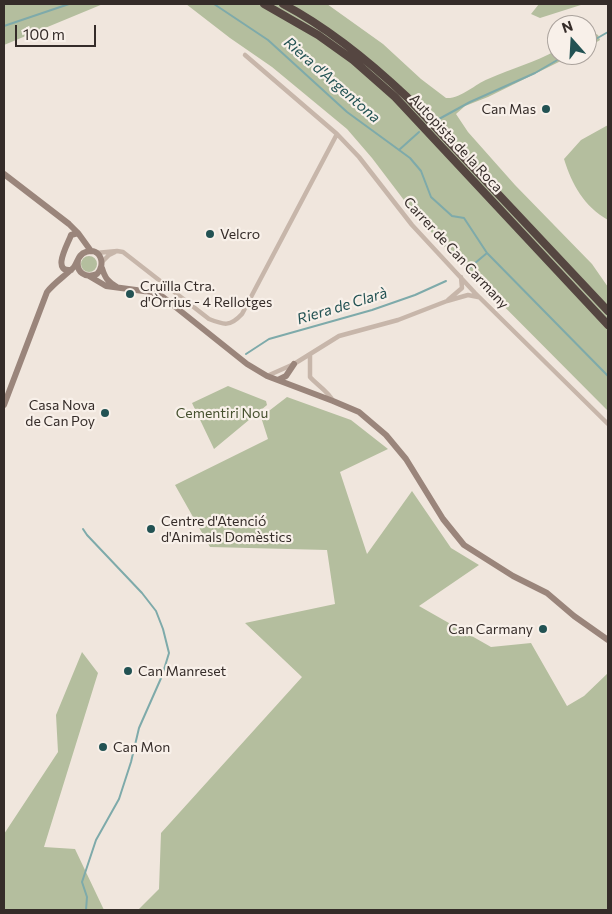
<!DOCTYPE html>
<html>
<head>
<meta charset="utf-8">
<style>
	body { margin:0 }
	#map { position:relative; width:612px; height:914px; overflow:hidden; background:#f0e6dd; font-family:Commissioner,sans-serif }
	canvas { display:block }
	.frame { position:absolute; inset:0; border:5px solid #352c29; pointer-events:none }
	.north { position:absolute; left:547px; top:15px; width:50px; height:50px; box-sizing:border-box; background:#f8f0e9; border:1px solid #aaa29c; border-radius:50%; rotate:341deg; font-size:14px; font-weight:700; line-height:20px; text-align:center; color:#352c29 }
	.north::after { content:''; display:block; margin:auto; width:18px; height:22px; background:#225253; clip-path:polygon(50% 0,100% 100%,50% 72%,0 100%) }
	.scale { position:absolute; left:15px; top:25px; width:81px; height:22px; box-sizing:border-box; border:2px solid #352c29; border-top:0; padding-left:6px; font-size:15px; line-height:18px; white-space:nowrap; color:#352c29; -webkit-text-stroke:4px #f8f0e9; paint-order:stroke }
</style>
</head>
<body>
<div id="map">
<canvas width="612" height="914"></canvas>
<div class="frame"></div>
<div class="north">N</div>
<div class="scale">100 m</div>
</div>
<script>
const g = document.querySelector('canvas').getContext('2d');
g.lineJoin = 'round';
function fill(path, color) {
  g.fillStyle = color;
  g.fill(path, 'evenodd');
}
function trace(path, color, width, dash) {
  g.strokeStyle = color;
  g.lineWidth = width;
  g.lineCap = dash ? 'butt' : 'round';
  g.setLineDash(dash || []);
  g.stroke(path);
}
function write(font, color, halo, rows, align = 'center') {
  g.font = font + ' Commissioner,sans-serif';
  g.lineWidth = 4.5;
  g.setLineDash([]);
  g.textBaseline = 'middle';
  g.strokeStyle = halo;
  g.fillStyle = color;
  for (const [text, x, y, turn = 0] of rows) {
    g.save();
    g.translate(x, y);
    g.rotate((+turn || 0) * Math.PI / 180);
    g.textAlign = isNaN(turn) ? turn : align;
    if (halo) g.strokeText(text, 0, 0);
    g.fillText(text, 0, 0);
    g.restore();
  }
}
const green = new Path2D(`
	M4,4H103L4,45Z
	M186,4H327L383,44L421,79L446,98C461,99 475,84 488,79C512,68 534,63 557,50V55H573L488,97L465,106L456,114L468,132L515,185L592,264L608,287V411L444,246L413,212L372,158L347,129L272,67L230,38Z
	M539,4H584L540,18L531,14Z
	M594,33L598,35L600,40L587,48V35Z
	M608,125V220C584,206 572,185 564,159L581,140Z
	M81 264a8 8 0 1 1 16 0a8 8 0 1 1-16 0Z
	M228,386L266,401L267,405L214,449L192,403Z
	M287,397L351,420L388,449L340,472L367,554L412,491L451,548L479,565L419,606L491,647L531,643L567,706L584,696L608,673V910H138L159,889L161,833L302,677L245,623L335,604L327,550L210,547L175,485L268,439L261,417Z
	M82,652L98,673L44,847L75,849L104,910H4V834L58,752L56,715Z`);
const stream = new Path2D(`
	M214,4L268,40L347,112L410,158L421,171L431,197L452,216L464,218L487,253L608,376
	M4,26L69,4
	M587,44L608,32
	M439,119L470,102L535,73L566,55
	M399,150L419,132
	M468,269L487,253
	M246,354L269,339L372,310L415,295L446,281
	M83,529L87,535L142,593L156,611L163,629L169,653L162,676L139,728L131,762L119,799L96,840L82,882L87,897L86,910`);
const street = new Path2D(`
	M245,55L337,134L359,157L412,225L475,293L608,424
	M96,253L117,251L123,252L209,319C224,325 230,327 242,314L337,134
	M102,262L109,255L115,252
	M448,300L462,288L461,277
	M310,355V377C317,385 328,391 333,401
	M267,376L294,364L339,336L398,320L447,301L468,295L478,297`);
const secondary = new Path2D(`
	M4,174L69,224L78,233L91,251
	M102,268C105,278 108,282 117,287
	M71,270C51,272 68,244 71,235L78,233
	M89,276L106,286L151,292L163,297L247,364L267,376L333,401L359,412L386,435L406,459L443,519L464,545L513,576L547,593L574,616L608,640
	M278,380L286,376L294,364
	M4,405L47,292C55,282 65,276 74,267C78,262 78,254 86,252C101,247 106,265 97,274C85,279 76,272 78,260`);
const highway = new Path2D(`
	M264,4L318,35L353,60L395,97L608,325
	M283,4C330,29 369,61 407,97L608,311`);
const markers = [
	[546,109,5,"#225253"],
	[210,234,5,"#225253"],
	[130,294,5,"#225253"],
	[105,413,5,"#225253"],
	[151,529,5,"#225253"],
	[543,629,5,"#225253"],
	[128,671,5,"#225253"],
	[103,747,5,"#225253"]
];
const poiNames = [
	["Can Mas",536,109,"right"],
	["Velcro",220,234],
	["Cruïlla Ctra.",140,286],
	["d'Òrrius - 4 Rellotges",140,302],
	["Casa Nova",95,405,"right"],
	["de Can Poy",95,421,"right"],
	["Centre d'Atenció",161,521],
	["d'Animals Domèstics",161,537],
	["Can Carmany",533,629,"right"],
	["Can Manreset",138,671],
	["Can Mon",113,747]
];
const streetNames = [
	["Autopista de la Roca",456,143,47],
	["Carrer de Can Carmany",456,253,47]
];
const parkNames = [
	["Cementiri Nou",222,413]
];
const waterNames = [
	["Riera d'Argentona",332,80,41],
	["Riera de Clarà",342,306,-17]
];
fill(green, '#b4be9e');
trace(stream, '#7eaaaa', 2);
trace(street, '#c7b6aa', 4.5);
trace(secondary, '#9a857b', 6);
trace(highway, '#554641', 8);
for (const [x, y, r, color] of markers) {
  const dot = new Path2D();
  dot.arc(x, y, r, 0, 2 * Math.PI);
  g.fillStyle = color;
  g.fill(dot);
  trace(dot, '#f8f0e9', 2);
}
write('14px', '#352c29', '#f8f0e9', poiNames, 'left');
write('14px', '#352c29', '#f8f0e9', streetNames);
write('14px', '#46512f', '#f8f0e9', parkNames);
write('italic 15px', '#225253', '#f8f0e9', waterNames);
</script>
</body>
</html>
